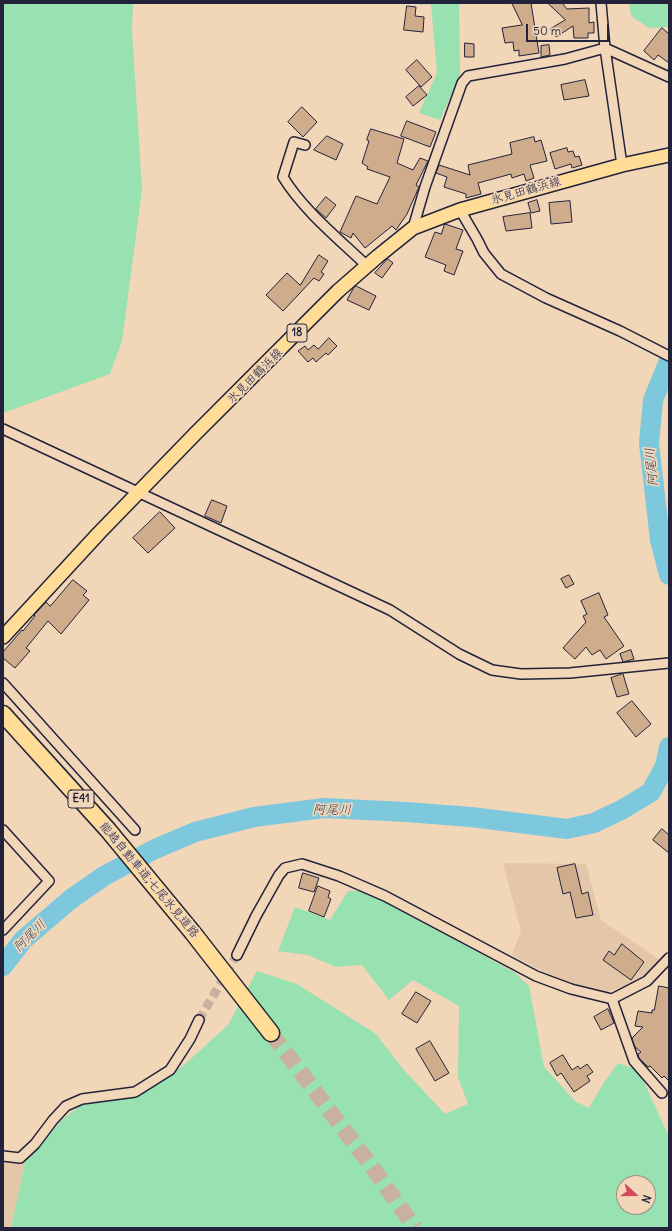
<!DOCTYPE html>
<html>
<head>
<meta charset="utf-8">
<style>
	body { margin:0 }
	#map { position:relative; width:672px; height:1231px; overflow:hidden; background:#f2d6b8; font-family:Delius,sans-serif }
	canvas { display:block }
	.frame { position:absolute; inset:0; border:4px solid #22223b; pointer-events:none }
	.north { position:absolute; left:616px; top:1175px; width:40px; height:40px; box-sizing:border-box; background:#f2d6b8; border:1px solid #9f8e86; border-radius:50%; rotate:111deg; font-size:11px; font-weight:700; line-height:16px; text-align:center; color:#22223b }
	.north::after { content:''; display:block; margin:auto; width:14px; height:18px; background:#d1495b; clip-path:polygon(50% 0,100% 100%,50% 72%,0 100%) }
	.scale { position:absolute; left:526px; top:24px; width:83px; height:18px; box-sizing:border-box; border:2px solid #22223b; border-top:0; padding-left:5px; font-size:12px; line-height:14px; white-space:nowrap; color:#22223b; -webkit-text-stroke:3px #f2d6b8; paint-order:stroke }
</style>
</head>
<body>
<div id="map">
<canvas width="672" height="1231"></canvas>
<div class="frame"></div>
<div class="north">N</div>
<div class="scale">50 m</div>
</div>
<script>
const g = document.querySelector('canvas').getContext('2d');
g.lineJoin = 'round';
function fill(path, color) {
  g.fillStyle = color;
  g.fill(path, 'evenodd');
}
function trace(path, color, width, dash) {
  g.strokeStyle = color;
  g.lineWidth = width;
  g.lineCap = dash ? 'butt' : 'round';
  g.setLineDash(dash || []);
  g.stroke(path);
}
function write(font, color, halo, rows, align = 'center') {
  g.font = font + ' Delius,"Klee One",sans-serif';
  g.lineWidth = 3.5;
  g.setLineDash([]);
  g.textBaseline = 'middle';
  g.strokeStyle = halo;
  g.fillStyle = color;
  for (const [text, x, y, turn = 0] of rows) {
    g.save();
    g.translate(x, y);
    g.rotate((+turn || 0) * Math.PI / 180);
    g.textAlign = isNaN(turn) ? turn : align;
    if (halo) g.strokeText(text, 0, 0);
    g.fillText(text, 0, 0);
    g.restore();
  }
}
const built = new Path2D(`
	M503,863L586,864L601,920L660,960L636,983L606,992L561,981L512,955L521,931Z
	M3,1158L25,1162L11,1228H3Z`);
const green = new Path2D(`
	M3,3H133L132,31L142,190L122,341L110,374L3,413Z
	M420,3H459L460,75L440,120L419,113L437,73L431,4L420,5Z
	M629,3H669V27L649,28L631,16Z
	M348,891H363L452,938L515,973L529,986L544,1067L575,1101L589,1108L603,1084L618,1063L635,1069L645,1084L669,1137V1228H11L25,1162L63,1119L81,1105L138,1096L184,1065L228,1025L257,971L297,984L376,1034L403,1069L445,1114L468,1104L458,1077L459,1006L413,980L389,1000L362,965L336,967L308,955L278,951L295,907L330,920ZM624,1183H648V1207H624Z`);
const river = new Path2D(`
	M669,361L653,400L649,443L660,540L669,575
	M3,966L23,940L71,899L104,876L155,849L195,832L254,817L324,808L406,812L471,817L567,829L594,823L623,809L651,792L665,766L669,747`);
const building = new Path2D(`
	M512,3H531L539,53L519,56V50L514,51L513,42L505,43L502,28L522,25Z
	M548,3H562L567,9L589,8V23L594,22V33H588V38H574L573,26L556,37L550,29L565,20Z
	M407,6L416,7L415,16L424,17L423,32L404,30Z
	M662,28L669,34V63L658,55L654,60L644,51Z
	M465,43L474,44V57H465Z
	M549,45L550,55L541,57V46Z
	M417,60L432,77L421,87L406,70Z
	M585,80L589,96L564,100L561,85Z
	M419,86L427,95L413,106L406,97Z
	M302,107L317,122L303,137L288,122Z
	M407,121L436,132L430,147L401,136Z
	M371,129L404,139L397,163L413,170L420,158L428,161L416,185L419,187L407,214L396,230L392,226L365,248L353,233L351,238L340,232L356,196L377,204L390,177L367,169L368,167L362,163L369,141L367,140Z
	M327,136L343,144L336,160L314,150Z
	M534,137L535,142L541,140L547,161L530,165L534,178L526,181L524,174L512,178L511,174L478,183L481,194L466,198V194L444,187L447,177L436,173L439,165L470,175L468,165L512,154L510,143Z
	M567,148L568,152L573,151L575,157L579,156L582,165L572,168L571,164L555,169L550,153Z
	M326,197L336,205L326,218L316,209Z
	M537,200L540,211L531,213L528,203Z
	M570,201L572,222L551,224L549,203Z
	M530,213L532,228L506,231L503,217Z
	M445,224L463,230L456,249L463,251L454,275L444,271L446,265L425,257L435,232L441,234Z
	M319,255L328,261L321,272L324,274L319,281L314,278L283,311L266,295L287,273L300,285Z
	M388,259L393,263L382,278L375,273Z
	M356,286L376,296L369,310L347,300L353,289Z
	M329,338L337,346L328,355L326,353L316,362L313,358L308,362L298,351L305,346L308,350L314,345L318,349Z
	M212,500L227,506L221,523L205,516Z
	M160,512L175,528L148,553L133,538Z
	M569,575L574,584L566,588L561,579Z
	M73,580L87,591L83,595L89,600L61,634L48,621L26,648L30,651L15,668L3,658V652L22,630L23,631L35,616L34,615L46,602L50,606Z
	M599,593L608,615L604,617L624,646L606,659L600,650L592,655L586,647L575,659L563,648L586,622L583,616L587,614L581,601Z
	M631,650L634,659L623,662L620,654Z
	M623,674L629,694L617,697L611,678Z
	M632,701L651,724L636,737L617,713Z
	M662,829L669,835V853L653,840Z
	M575,864L582,894L588,892L593,915L576,918L570,892L563,894L557,868Z
	M303,873L319,878L314,892L299,888Z
	M318,886L330,891L328,897L331,899L324,917L309,911Z
	M622,944L644,962L631,980L603,960L609,951L614,955Z
	M659,986L669,988V1081L664,1076L662,1078L650,1066L648,1067L639,1058L638,1054L641,1052L635,1047L632,1039L633,1037L643,1027L635,1026L638,1011L652,1013V1010H654Z
	M416,992L431,1001L417,1023L402,1014Z
	M608,1009L614,1023L601,1030L594,1017Z
	M430,1041L449,1073L435,1081L416,1049Z
	M563,1055L572,1070L578,1066L580,1069L587,1064L593,1072L587,1076L590,1081L574,1092L561,1073L557,1076L550,1063Z`);
const streetTunnel = new Path2D(`
	M199,1020L237,955`);
const highwayTunnel = new Path2D(`
	M271,1033L372,1167L415,1228`);
const street = new Path2D(`
	M601,3L605,48L622,165
	M305,145L294,142L283,177C303,210 339,239 367,266
	M460,210L477,239L484,253L501,274L546,298L620,331L669,356
	M413,228L425,187L462,83L468,76L565,59L605,48L669,77
	M3,429L390,610L459,654L492,670L521,674L570,673L669,663
	M3,683L135,830
	M3,830L49,881L3,930
	M237,955L256,916L279,875L285,868L302,864L339,876L385,896L536,976L571,989L612,999L647,981L669,958
	M612,999L634,1061L662,1093
	M3,1156L20,1158L35,1144L53,1120L66,1106L82,1099L135,1092L170,1070L190,1039L199,1020`);
const primary = new Path2D(`
	M3,637L99,533L195,434L338,291L377,257L413,228L460,210L622,165L669,155`);
const highway = new Path2D(`
	M3,714L108,830L193,933L271,1033`);
const shields = [
	[297,333,20],
	[81,799,26]
];
const shieldNames = [
	["18",297,333],
	["E41",81,799]
];
const streetNames = [
	["氷見田鶴浜線",526,191,-16],
	["氷見田鶴浜線",255,376,-45],
	["能越自動車道;七尾氷見道路",149,880,50]
];
const waterNames = [
	["阿尾川",652,467,-96],
	["阿尾川",332,810],
	["阿尾川",30,936,-45]
];
fill(built, '#e4c7a9');
fill(green, '#98e1b0');
trace(river, '#7dc8dd', 20);
fill(building, '#cfad8c');
trace(building, '#22223b', 1);
trace(streetTunnel, '#c8b29f', 9, [9, 4.5]);
trace(highwayTunnel, '#c8b29f', 16, [16, 8]);
trace(street, '#22223b', 12);
trace(primary, '#22223b', 16);
trace(highway, '#22223b', 19);
trace(street, '#f2d6b8', 9);
trace(primary, '#ffdd96', 13);
trace(highway, '#ffdd96', 16);
for (const [x, y, w] of shields) {
  const box = new Path2D();
  box.roundRect(x - w / 2, y - 9, w, 18, 3);
  g.fillStyle = '#f2d6b8';
  g.fill(box);
  trace(box, '#22223b', 1);
}
write('bold 11px', '#22223b', null, shieldNames);
write('12px', '#22223b', '#f2d6b8', streetNames);
write('italic 13px', '#34435b', '#f2d6b8', waterNames);
</script>
</body>
</html>
